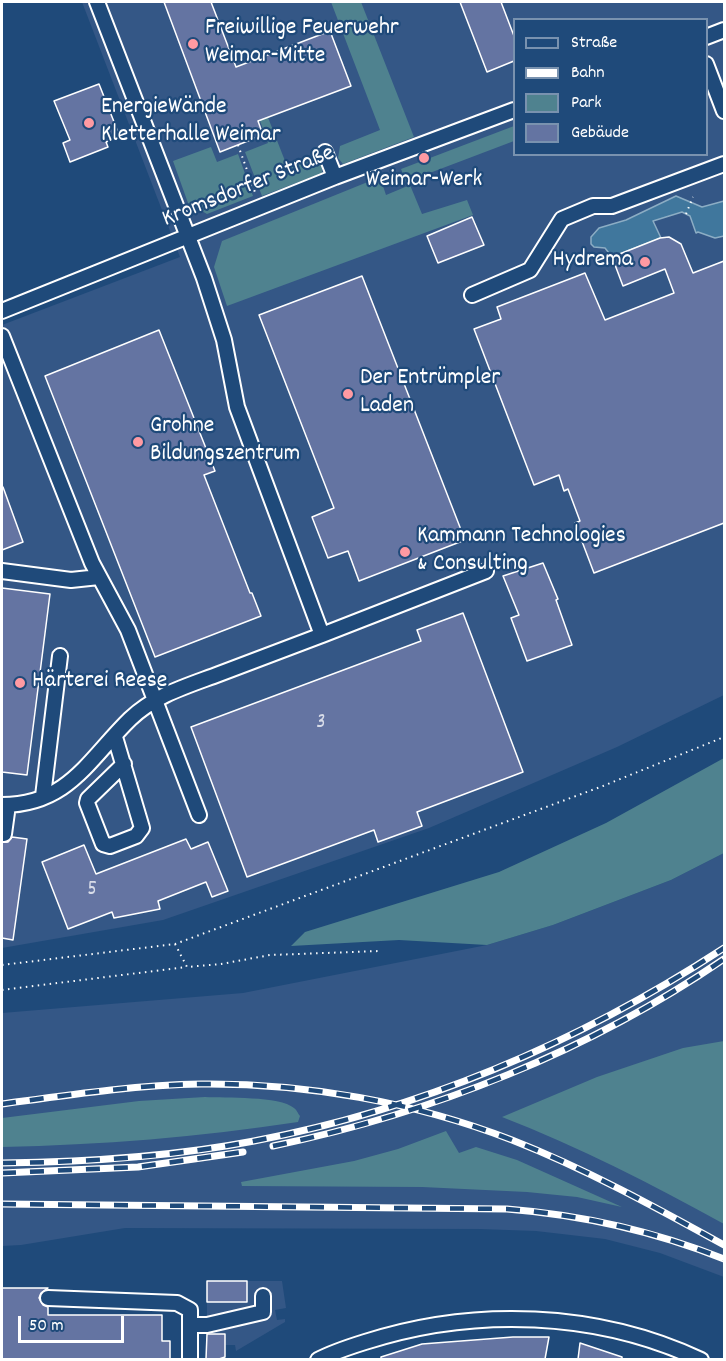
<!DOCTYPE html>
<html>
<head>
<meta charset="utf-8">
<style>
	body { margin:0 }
	#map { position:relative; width:726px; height:1361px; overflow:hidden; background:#1f4a7a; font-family:Dekko,sans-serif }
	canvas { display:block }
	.frame { position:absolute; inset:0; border:3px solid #fff; pointer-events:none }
	.legend { position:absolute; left:513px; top:18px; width:195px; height:138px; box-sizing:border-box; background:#1f4a7a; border:2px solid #7992af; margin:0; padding:8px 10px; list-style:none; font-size:18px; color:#fff }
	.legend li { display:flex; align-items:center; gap:12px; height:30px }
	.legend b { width:30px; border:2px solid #7992af }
	.scale { position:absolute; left:18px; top:1316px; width:106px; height:27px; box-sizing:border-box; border:3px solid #fff; border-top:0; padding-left:8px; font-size:18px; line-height:21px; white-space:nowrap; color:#fff; -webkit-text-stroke:4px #1f4a7a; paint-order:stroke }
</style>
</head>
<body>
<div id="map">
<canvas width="726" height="1361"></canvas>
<div class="frame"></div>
<ul class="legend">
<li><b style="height:8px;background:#1f4a7a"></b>Straße</li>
<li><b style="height:8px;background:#fff"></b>Bahn</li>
<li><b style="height:16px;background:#4f828f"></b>Park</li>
<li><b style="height:16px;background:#6474a2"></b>Gebäude</li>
</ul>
<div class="scale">50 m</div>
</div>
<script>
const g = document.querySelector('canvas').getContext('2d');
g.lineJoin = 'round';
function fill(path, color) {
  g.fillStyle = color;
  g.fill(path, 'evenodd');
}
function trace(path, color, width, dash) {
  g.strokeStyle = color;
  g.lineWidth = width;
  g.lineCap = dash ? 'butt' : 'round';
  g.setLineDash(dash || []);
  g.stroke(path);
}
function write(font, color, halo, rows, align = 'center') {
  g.font = font + ' Dekko,sans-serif';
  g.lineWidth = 4.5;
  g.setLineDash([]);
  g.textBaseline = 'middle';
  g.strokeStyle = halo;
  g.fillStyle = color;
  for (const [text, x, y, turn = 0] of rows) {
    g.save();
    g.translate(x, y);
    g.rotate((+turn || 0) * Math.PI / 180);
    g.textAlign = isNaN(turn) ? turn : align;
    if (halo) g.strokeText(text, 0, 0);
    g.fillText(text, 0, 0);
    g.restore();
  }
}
const built = new Path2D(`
	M82,2H724V695L617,747L429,828L163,920L2,948V325L180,257ZM514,20H706V154H514Z
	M724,853V1277L660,1253L605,1239L536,1231L480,1229L125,1228L21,1245L2,1246V1013L243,993L487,945L553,925L671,880Z
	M247,1281H282L286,1308L275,1310L277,1320L285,1319V1322L236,1351L235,1345H225L224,1334H207V1302H247Z`);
const green = new Path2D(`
	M331,2H361L414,137L343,164L338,158L340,146L380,130Z
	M267,115L287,166C300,161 311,154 322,164V173L262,196L245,152L268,143L259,118Z
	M514,126V141L406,182L401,169Z
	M211,147L217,162L238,154L253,196L207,214L188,203L173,161Z
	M380,177L386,195L410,185L422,214L467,200L473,215L227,306L214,267L222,241Z
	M724,758V853L671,880L553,925L487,945L399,940L291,946L305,932L499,872L606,823Z
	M724,1041V1224C652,1184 579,1147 502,1117L597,1077L683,1048Z
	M205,1097C225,1098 280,1096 294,1108C297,1110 298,1114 300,1116L298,1122C199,1137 101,1145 2,1147V1118L139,1101Z
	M446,1131L459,1153L476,1147L517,1160L622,1207L577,1197L527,1192L422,1187L242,1186L241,1182L354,1161L398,1149Z`);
const water = new Path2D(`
	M676,196L702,207L724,201V236L715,238L698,232L696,233L690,216L682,212L653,221L661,238L612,257L605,248L594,247L591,244V237L599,228L626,220Z`);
const building = new Path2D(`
	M164,2H211L236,67L330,31L351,86L258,121L263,135L220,152Z
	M460,2H501L514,36V61L487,72Z
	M99,84L120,137L106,142L108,147L70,162L63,143L70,140L54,101Z
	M472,217L484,245L438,263L427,236Z
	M669,237L681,244L693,273L724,261V523L594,573L575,523L580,521L568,489L564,491L559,475L534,485L474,329L501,319L497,307L585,273L605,320L674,293L665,269L623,286L612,257L660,238Z
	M362,276L465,540L359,581L348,551L328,558L312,517L334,508L259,315Z
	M159,330L215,471L204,475L250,593H252L261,616L155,657L45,376Z
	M3,487L23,542L2,550V488Z
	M543,563L558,599L556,600L572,645L527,661L511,618L519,615L503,576Z
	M2,588L50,594L27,775L2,772Z
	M463,613L523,772L417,812L422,826L378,842L374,830L247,877L191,727L421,641L417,630Z
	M12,837L27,839L13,940L2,938V842H8Z
	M186,839L191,849L208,842L228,891L212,897L206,882L158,901L160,909L114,918L112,912L68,929L42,862L84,845L96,874Z
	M207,1281H247V1302H207Z
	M2,1288H48L41,1293L39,1298L43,1305L48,1307V1315H162V1341H170V1359H2Z
	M207,1334H225V1357L219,1359H206Z
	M513,1337H549L545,1359H381V1357L422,1344Z
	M580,1343L622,1357V1359H578Z`);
const path = new Path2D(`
	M238,145L256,195
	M686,214L693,197
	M175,944L187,967L221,964L270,955L380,951
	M2,965L175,944L603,786L724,737
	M2,990L186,967`);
const minor = new Path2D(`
	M706,37L724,30
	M706,64L724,111
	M325,152L335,177
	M472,295L530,270L562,219L593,206H612L724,164
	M2,311L335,177L514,110
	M2,336L92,563L128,630L199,815
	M2,571L71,580L99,577
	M322,635L486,571
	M115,737L142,828L136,836L110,846L103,844L87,803L88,799L124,764
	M43,796L60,656
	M2,805C68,805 89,759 130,719C155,695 187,686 219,674C253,661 288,648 322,635L237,407L224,340L204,278L97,2
	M4,834L8,805
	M48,1298L177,1303L190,1310V1325
	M190,1360V1325H207L263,1312V1296
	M318,1360C333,1352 349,1347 365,1342C474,1307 597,1311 701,1360`);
const rail = new Path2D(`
	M2,1104C68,1095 134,1085 201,1084C306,1083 414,1102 512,1140C586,1169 655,1207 724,1245
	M273,1146C433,1113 589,1051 724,959
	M2,1163C86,1162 171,1157 254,1141C422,1109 581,1041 724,948
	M2,1173L138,1167L243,1152
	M2,1204L507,1209C583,1215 654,1231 724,1259`);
const markers = [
	[193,44,6,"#ff9aa2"],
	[89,123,6,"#ff9aa2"],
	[424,158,6,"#ff9aa2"],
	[645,262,6,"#ff9aa2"],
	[348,394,6,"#ff9aa2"],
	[138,442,6,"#ff9aa2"],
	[405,552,6,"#ff9aa2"],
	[20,683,6,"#ff9aa2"]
];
const numberNames = [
	["3",321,724],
	["5",92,891]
];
const poiNames = [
	["Freiwillige Feuerwehr",205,30],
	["Weimar-Mitte",205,58],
	["EnergieWände",101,109],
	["Kletterhalle Weimar",101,137],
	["Weimar-Werk",424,182,"center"],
	["Hydrema",633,262,"right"],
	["Der Entrümpler",360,380],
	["Laden",360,408],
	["Grohne",150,428],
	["Bildungszentrum",150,456],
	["Kammann Technologies",417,538],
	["& Consulting",417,566],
	["Härterei Reese",32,683]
];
const streetNames = [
	["Kromsdorfer Straße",249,188,-22]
];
fill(built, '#345786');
fill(green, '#4f828f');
fill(water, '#40779d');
trace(water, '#8cadc4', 1.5);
fill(building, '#6474a2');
trace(building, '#fff', 1.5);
trace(minor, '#fff', 18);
trace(path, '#fff', 2, [1.5, 4.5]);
trace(minor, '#1f4a7a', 14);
trace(rail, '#fff', 7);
trace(rail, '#1f4a7a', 4.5, [14]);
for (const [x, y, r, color] of markers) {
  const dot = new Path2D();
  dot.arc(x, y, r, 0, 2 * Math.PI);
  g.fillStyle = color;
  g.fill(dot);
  trace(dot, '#1f4a7a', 2);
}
write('21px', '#d8dce8', null, numberNames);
write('24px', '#fff', '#1f4a7a', poiNames, 'left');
write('24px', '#fff', '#1f4a7a', streetNames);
</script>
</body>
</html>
